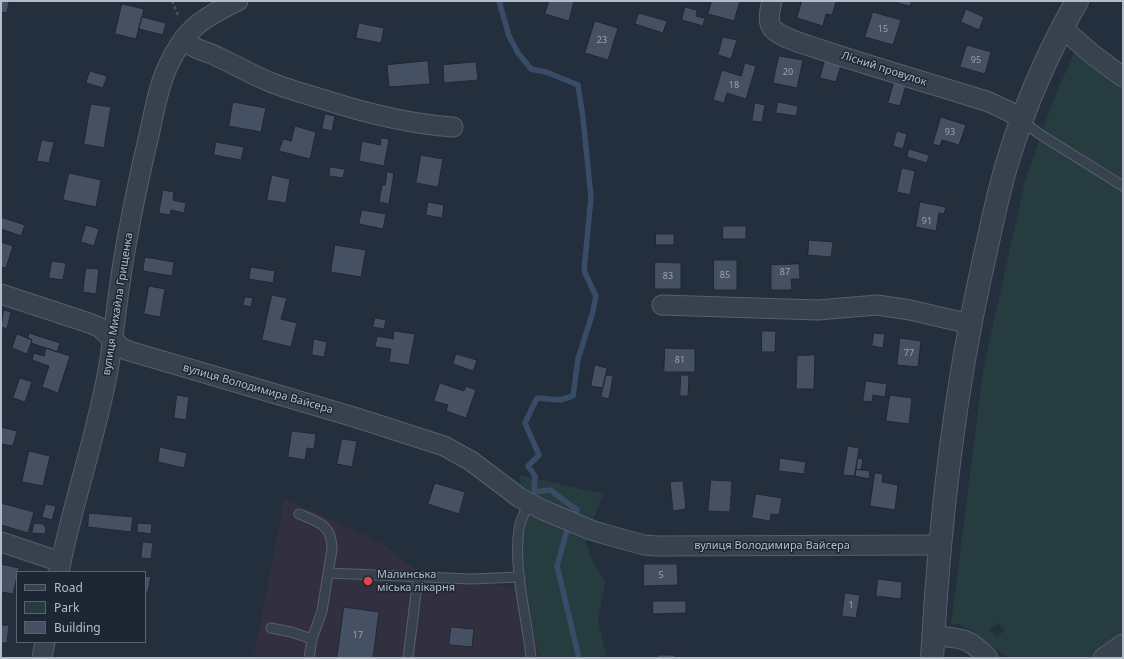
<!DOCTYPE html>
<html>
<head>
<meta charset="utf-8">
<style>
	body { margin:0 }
	#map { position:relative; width:1124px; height:659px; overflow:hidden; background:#242f3e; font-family:"Noto Sans",sans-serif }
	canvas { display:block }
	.frame { position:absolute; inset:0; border:2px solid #b4bcc9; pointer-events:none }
	.legend { position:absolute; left:16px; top:571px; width:130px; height:72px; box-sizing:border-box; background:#1d2633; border:1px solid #59626f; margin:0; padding:5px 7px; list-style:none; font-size:12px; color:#b4bcc9 }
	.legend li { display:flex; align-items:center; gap:8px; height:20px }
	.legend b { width:20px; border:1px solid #59626f }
</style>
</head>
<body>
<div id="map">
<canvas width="1124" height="659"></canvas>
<div class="frame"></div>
<ul class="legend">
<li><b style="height:5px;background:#38414e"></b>Road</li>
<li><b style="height:11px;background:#263c3f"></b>Park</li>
<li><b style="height:11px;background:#455162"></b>Building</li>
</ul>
</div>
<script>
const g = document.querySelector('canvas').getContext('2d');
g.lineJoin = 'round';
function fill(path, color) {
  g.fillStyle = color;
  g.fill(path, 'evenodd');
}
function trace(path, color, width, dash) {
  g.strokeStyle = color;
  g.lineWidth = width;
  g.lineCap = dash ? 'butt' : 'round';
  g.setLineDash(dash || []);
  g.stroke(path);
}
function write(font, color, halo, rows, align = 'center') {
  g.font = font + ' "Noto Sans",sans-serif';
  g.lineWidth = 3;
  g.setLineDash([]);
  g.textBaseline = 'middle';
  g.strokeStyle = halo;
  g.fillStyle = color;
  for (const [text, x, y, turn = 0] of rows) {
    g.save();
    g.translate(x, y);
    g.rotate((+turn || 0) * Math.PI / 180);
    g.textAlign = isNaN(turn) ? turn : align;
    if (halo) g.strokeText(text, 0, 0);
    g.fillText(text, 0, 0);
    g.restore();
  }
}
const medical = new Path2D(`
	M284,499L333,520L384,545L421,574L514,588L542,658H254Z`);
const green = new Path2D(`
	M1081,37L1123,64V637L1090,658H1008L960,624H951L983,370L1025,181L1052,103ZM999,623L1005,630L997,637L989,630Z
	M520,475L603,494L585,541L592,560L605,581L598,621L607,658H542L514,588Z`);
const stream = new Path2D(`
	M499,1L509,36L518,53L531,69L546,72L578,85L583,118L591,197L584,271L596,296L592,315L578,359L573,396L560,400L537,398L525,423L539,455L528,466L535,476L534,492L550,490L577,510L567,530L557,566L579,658`);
const building = new Path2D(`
	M1,1H9L7,13L1,12Z
	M549,1H574L569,21L545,14Z
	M712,1H740L734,21L708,14Z
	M802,1H833L836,2L832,15L826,14L823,26L797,18Z
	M891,1H912L910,6Z
	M122,4L144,9L136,39L115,34Z
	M685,7L697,10L696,16L705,18L703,26L682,20Z
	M966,9L984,17L979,30L961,22Z
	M873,12L901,20L893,45L865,37Z
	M639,13L667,21L663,33L635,24Z
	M142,17L166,23L163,35L139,29Z
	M595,21L618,28L608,60L585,53Z
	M359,23L384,28L381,43L356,38Z
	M723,37L737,40L731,59L718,55Z
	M967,45L991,52L985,74L960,67Z
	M779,56L803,60L797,88L773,83Z
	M825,60L841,65L836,82L820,78Z
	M428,61L430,84L389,87L387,65Z
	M476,62L478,80L444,83L443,65Z
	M745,63L756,66L746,99L727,93L724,103L713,100L722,70L741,76Z
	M90,71L107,76L103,88L86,83Z
	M894,82L906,85L900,106L888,103Z
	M233,102L266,108L261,132L229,126Z
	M778,102L798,106L796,116L776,113Z
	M755,103L765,105L762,122L752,121Z
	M91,104L111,107L104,148L84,144Z
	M325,114L335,116L332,131L322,129Z
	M941,117L966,125L959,145L942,140L940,146L933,144Z
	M295,126L316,132L310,159L279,151L283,139L291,141Z
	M897,131L907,134L903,149L893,146Z
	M381,138L389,139L384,166L359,161L362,141L380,145Z
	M42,140L54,142L49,163L37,161Z
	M216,142L244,147L241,160L214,155Z
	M909,149L929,155L927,163L907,157Z
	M421,155L443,159L438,187L416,183Z
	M330,167L345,169L343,178L329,176Z
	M902,168L915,171L910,195L897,192Z
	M387,172L394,173L389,204L379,202L382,185H385Z
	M69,173L101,180L96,207L63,200Z
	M272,175L290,179L286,203L267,200Z
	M163,190L174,192L173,200L186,203L184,213L171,210L170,215L159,213Z
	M428,202L444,205L442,218L426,215Z
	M920,202L946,207L944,214L939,213L936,231L916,227Z
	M362,210L386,214L383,229L359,224Z
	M1,217L25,225L21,236L1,229Z
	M86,225L99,229L94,246L81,242Z
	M723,226H746V239H723Z
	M656,234H674V245H656Z
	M809,240L833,242L831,257L808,255Z
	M1,242L13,246L6,268L1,267Z
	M335,245L366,250L361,277L331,272Z
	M145,257L174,262L172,276L143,271Z
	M714,260H737V290H714Z
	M52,261L66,263L63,280L49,278Z
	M655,262L681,263V289H655Z
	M799,264L800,279H791L792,290H771V265Z
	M251,267L275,271L273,283L249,279Z
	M86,268L99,269L96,294L83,292Z
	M149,286L165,289L160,317L144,314Z
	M272,295L287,298L281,319L297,323L291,347L262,340Z
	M245,297L253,298L251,307L243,305Z
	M4,310L11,312L7,329L1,327Z
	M375,318L386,320L384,329L373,327Z
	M394,331L415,334L409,365L389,362L391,349L375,347L377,336L393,339Z
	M762,331H776L775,352H762Z
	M29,333L60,343L57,352L31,343L32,340L28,338Z
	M874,333L885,334L883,348L872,346Z
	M17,334L32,340L27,354L12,348Z
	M900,338L921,341L918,367L897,365Z
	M314,339L327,342L324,357L312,355Z
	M46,348L70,356L58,393L42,387L49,366L32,360L34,353L44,356Z
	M665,348L695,349V372H664Z
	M456,354L477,360L473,371L453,364Z
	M815,355L814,389H796L797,356Z
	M595,365L607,368L603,388L591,386Z
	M606,375L613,376L609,399L601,397Z
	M681,375H689L688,396H680Z
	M20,378L32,382L25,402L13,398Z
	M866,381L887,384L885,397L873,395L872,402L863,401Z
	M440,383L464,391L466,386L476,390L466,418L446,411L448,405L434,401Z
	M177,395L189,397L186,420L174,418Z
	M890,395L912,398L909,424L886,421Z
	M1,427L17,431L13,446L1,444Z
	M292,431L316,434L314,449L307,448L305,460L288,457Z
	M342,439L357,441L352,467L337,464Z
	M848,446L859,448L855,476L843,475Z
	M160,447L187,453L184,468L158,462Z
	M29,451L50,456L43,486L22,482Z
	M780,458L806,462L804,474L779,471Z
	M858,458L863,459L861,470L856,469Z
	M856,469L870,471L869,479L855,476Z
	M875,473L883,474L882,482L898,485L895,510L870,506Z
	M711,480L732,481L730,512L708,511Z
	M683,481L686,509L673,511L670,482Z
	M435,483L465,492L459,514L428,504Z
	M756,494L782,498L779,515L771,514L770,521L752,518Z
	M1,503L34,512L28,533L1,525Z
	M46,504L56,506L52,520L42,517Z
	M89,513L133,517L131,532L88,527Z
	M34,523L43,524L46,528L45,534L32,533Z
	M138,523L152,524L151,534L137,532Z
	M143,542L153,543L151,559L141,558Z
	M1,564L19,568L13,594L1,592Z
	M644,564H677L678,585L644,586Z
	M145,576L151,577L148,592H145Z
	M878,579L902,582L901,599L876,596Z
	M845,593L860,595L856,618L842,616Z
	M653,601H686V613L653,614Z
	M344,607L379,612L373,658H337Z
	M1,625H9L7,643H1Z
	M451,627L474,629L472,647L449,645Z
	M658,655H675V658H658Z`);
const path = new Path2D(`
	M172,1L179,17`);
const service = new Path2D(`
	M1022,121L1041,135L1123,186
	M529,503C525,512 520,520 519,529C513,569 527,617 531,658
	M299,514C319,522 332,525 332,549L322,611L312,639L309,658
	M328,573L471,579L520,577
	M271,628L291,632L312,639
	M408,658L418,577`);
const minor = new Path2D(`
	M772,1C770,10 766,23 774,30C785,40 811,46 825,51C880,69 935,85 989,102L1010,112L1022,121
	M1062,28L1092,54L1123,77
	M184,38C192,50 207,51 218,57C236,65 252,75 270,82C287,89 305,94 322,99C365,113 408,124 453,127
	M1,294L89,323L99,327L122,348L129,351L354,417L444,446L471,461L520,498L543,510L591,530L604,534L644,545L657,546L940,545
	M662,305L818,310L877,305L910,310L970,324
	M1,542L61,562
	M59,572C72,504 96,438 108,370C113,344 115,317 119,290C126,238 137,186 149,135C154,113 158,87 168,66C185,29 202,18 238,1
	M934,636C961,638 968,637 988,658
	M42,658L45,642
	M1103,658L1123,644`);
const tertiary = new Path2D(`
	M932,658C939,529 953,399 981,273C990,234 997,195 1009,157C1026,103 1049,50 1077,1`);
const markers = [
	[368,581,5,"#e0444e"]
];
const numberNames = [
	["15",883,29],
	["23",602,40],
	["95",976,60],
	["20",788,72],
	["18",734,85],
	["93",950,132],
	["91",927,221],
	["87",785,272],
	["85",725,275],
	["83",668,276],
	["77",909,353],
	["81",680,360],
	["5",661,575],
	["1",851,605],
	["17",358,635]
];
const streetNames = [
	["Лісний провулок",884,69,18],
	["вулиця Михайла Грищенка",118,304,-81],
	["вулиця Володимира Вайсера",258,389,16],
	["вулиця Володимира Вайсера",772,546]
];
const poiNames = [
	["Малинська",377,575],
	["міська лікарня",377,588]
];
fill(medical, '#32303f');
fill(green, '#263c3f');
trace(stream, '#394c67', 5.5);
fill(building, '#455162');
trace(building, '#1f2835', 1);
trace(service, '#565f6c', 11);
trace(minor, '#565f6c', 21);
trace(tertiary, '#565f6c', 24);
trace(path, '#44595c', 2.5, [3, 3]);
trace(service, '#38414e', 9);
trace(minor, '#38414e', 19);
trace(tertiary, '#38414e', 22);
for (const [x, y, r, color] of markers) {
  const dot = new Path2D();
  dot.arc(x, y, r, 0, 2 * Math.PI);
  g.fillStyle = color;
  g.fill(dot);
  trace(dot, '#1d2633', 1.5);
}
write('9px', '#98a1af', null, numberNames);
write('11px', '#b4bcc9', '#1d2633', streetNames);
write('11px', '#b4bcc9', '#1d2633', poiNames, 'left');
</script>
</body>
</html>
